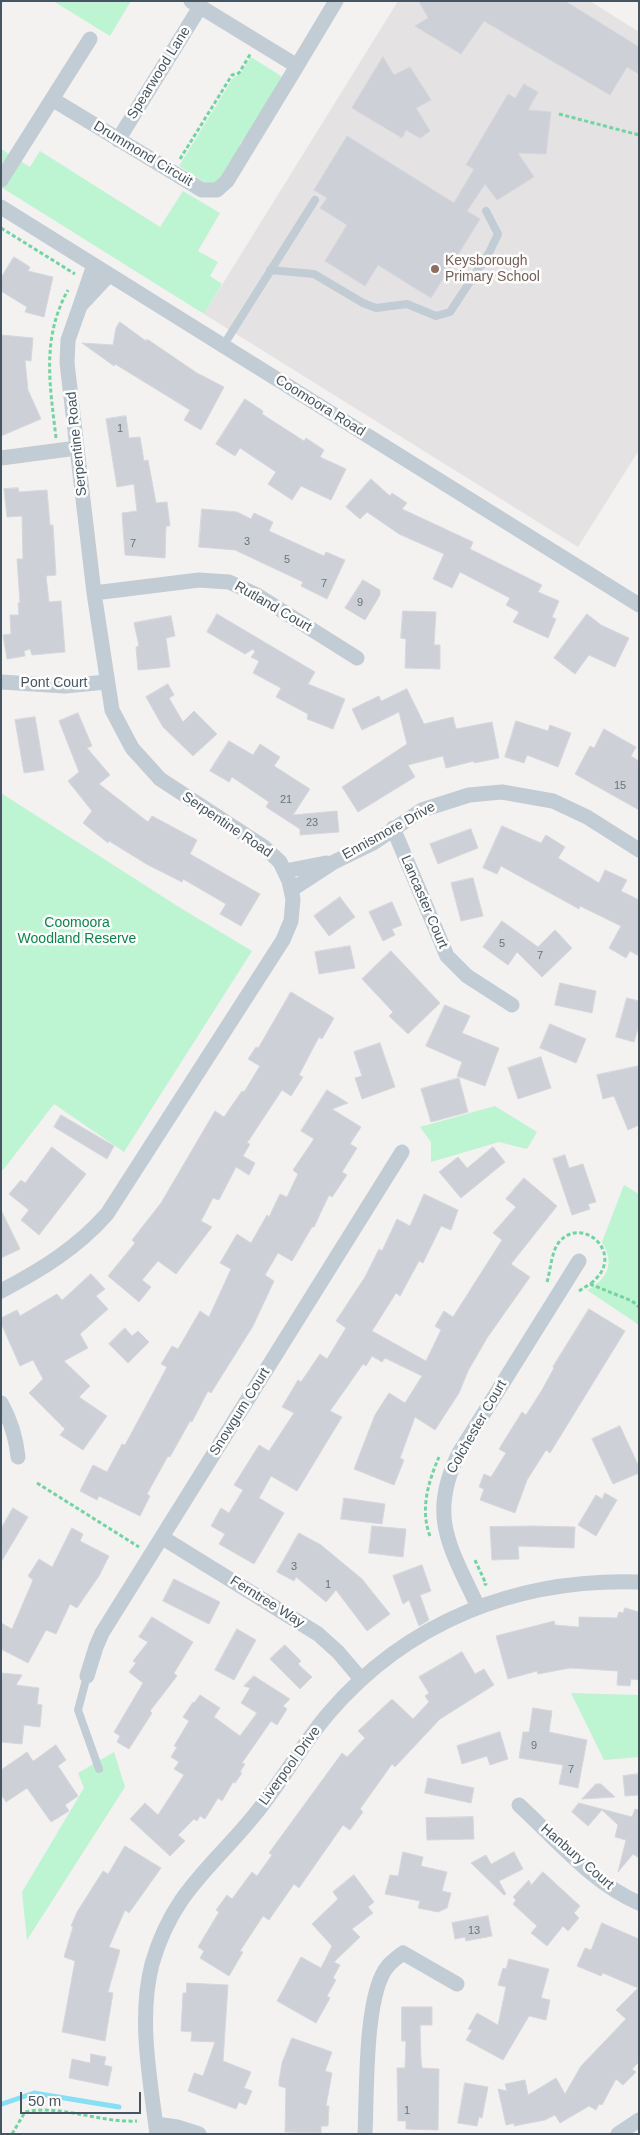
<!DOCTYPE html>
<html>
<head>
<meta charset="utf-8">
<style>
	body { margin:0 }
	#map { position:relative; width:640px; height:2135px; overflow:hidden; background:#f4f1f1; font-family:Helvetica,sans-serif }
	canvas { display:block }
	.frame { position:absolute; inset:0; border:2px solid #475560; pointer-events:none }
	.scale { position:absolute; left:20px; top:2092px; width:121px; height:22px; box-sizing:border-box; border:2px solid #475560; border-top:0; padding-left:6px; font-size:15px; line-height:18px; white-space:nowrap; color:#475560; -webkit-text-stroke:4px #fff; paint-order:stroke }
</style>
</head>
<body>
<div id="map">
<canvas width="640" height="2135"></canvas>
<div class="frame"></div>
<div class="scale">50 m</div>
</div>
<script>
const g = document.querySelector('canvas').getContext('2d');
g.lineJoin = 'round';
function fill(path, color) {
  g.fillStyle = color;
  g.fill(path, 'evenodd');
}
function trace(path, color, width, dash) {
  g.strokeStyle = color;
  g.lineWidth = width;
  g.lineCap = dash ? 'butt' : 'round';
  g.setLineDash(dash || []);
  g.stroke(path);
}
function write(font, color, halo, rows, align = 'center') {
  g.font = font + ' Helvetica,sans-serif';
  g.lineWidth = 5;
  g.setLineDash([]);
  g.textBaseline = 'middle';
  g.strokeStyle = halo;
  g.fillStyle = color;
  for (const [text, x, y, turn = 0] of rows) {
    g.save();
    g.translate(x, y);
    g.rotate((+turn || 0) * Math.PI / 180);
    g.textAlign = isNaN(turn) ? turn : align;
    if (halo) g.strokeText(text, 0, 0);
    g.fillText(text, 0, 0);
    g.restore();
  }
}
const education = new Path2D(`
	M398,1H590L639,32V450L578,547L204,314Z`);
const green = new Path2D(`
	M53,1H131L110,36Z
	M251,57L281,76L279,90L240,144C239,160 226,180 212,187L179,166L233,78L240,74Z
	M1,149L30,167L40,151L160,227L183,191L220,213L198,251L218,262L210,276L222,284L204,314L1,187Z
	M1,793L182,909L252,951L124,1152L54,1104L3,1170L1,1167Z
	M495,1106L537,1132L527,1149L499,1142L431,1162V1142L420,1127Z
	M624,1185L639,1194V1325L587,1290C608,1279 615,1263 602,1242Z
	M571,1693L639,1695V1757L604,1760Z
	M114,1752L125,1787L27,1940L22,1892L84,1788L78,1773Z`);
const stream = new Path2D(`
	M2,2104L34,2093L119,2107`);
const building = new Path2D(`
	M419,1H565L639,47V74L627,67L610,95L484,21L461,54L415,26L428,18Z
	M383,57L394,75L410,67L431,100L416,108L430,131L420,138L406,130L402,138L352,108Z
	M524,84L538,92L528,110L551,112L546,154L518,153L534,177L497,200L485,184L467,211L480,219L431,298L378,265L365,286L325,261L347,225L320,208L327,198L314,190L347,136L454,203L474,169L466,165L508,94L515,98Z
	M14,257L30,267L28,271L53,277L44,317L25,312L27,307L1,291V278Z
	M120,322L146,341L147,339L197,373L224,387L201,430L184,420L190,410L115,364L114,366L82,343L113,345L116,328Z
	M1,335L33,338L31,361L25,360L28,390L41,419L1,436Z
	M245,399L263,411L262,414L304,441L306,438L324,450L320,457L346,469L331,500L301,486L292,500L268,484L276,472L240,448L235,456L216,444Z
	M126,416L129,438L140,437L144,461L148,460L156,503L167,502L170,526H166L165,558L125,555L122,513L137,511L134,484L117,487L106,419Z
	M371,479L390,496L392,493L407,503L402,509L473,542L470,549L542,585L538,592L559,601L552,617L556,619L548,638L513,622L519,612L506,605L510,598L460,572L452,588L433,579L444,554L399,534L367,512L360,519L346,507Z
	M18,488L19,492L47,490L50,525H53L56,575L46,576L49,602L61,601L65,652L32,655L30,649L24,651L25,656L7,659L3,635L11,634L10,615H19L18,603H20L17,559H23L22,516L7,517L4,489Z
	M202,509L237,512L251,519L254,513L273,522L269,531L324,556L326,552L345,560L327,599L301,586L303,582L235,550L199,547Z
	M363,580L380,590V595L365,620L345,608Z
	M403,611L436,612L434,645H440V669L405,668L406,639L401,638Z
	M217,614L315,672L308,684L345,699L333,729L307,719L308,714L276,697L281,688L253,673L259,661L251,657L255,652L253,649L245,654L207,632Z
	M587,614L601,625L629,638L615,667L589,655L575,674L554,658Z
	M171,616L175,636L166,638L170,667L138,670L136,647L139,646L134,623Z
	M168,684L174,695L169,698L183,722L194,711L217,734L193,756L163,727L146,697Z
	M407,689L424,724L453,717L456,729L492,722L499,758L474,763V761L446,768L443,756L408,765L415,777L358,812L342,787L407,744L399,712L362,730L352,709L379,696L381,701Z
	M78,713L92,746L87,748L110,775L99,784L148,822L152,816L197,840L190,854L260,894L241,926L220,914L226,904L183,879L182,882L148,865L109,841L108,843L83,823L92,811L68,781L79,772L59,721Z
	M35,717L44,770L24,773L15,720Z
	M516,721L548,731L550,725L571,733L558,767L527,755L524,763L505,757Z
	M604,729L636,747L631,756L639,761V810L575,774L590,746L594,748Z
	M229,741L253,755L260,744L280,757L274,766L310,789L293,815L337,811L339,832L300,835V829L266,807L269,802L232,777L229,782L210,771Z
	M502,826L541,843L546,835L565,847L558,858L599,883L605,870L627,880L621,891L639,900V956L630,951L626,958L609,948L621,926L580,906L579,909L501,866L497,874L483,868Z
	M471,829L478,848L438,864L430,844Z
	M473,878L483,916L461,921L451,883Z
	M340,897L355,917L329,936L314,916Z
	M392,902L402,925L392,929L395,935L383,941L369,912Z
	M502,921L538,947L555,930L572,948L542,977L517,952L508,965L483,947Z
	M350,946L355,968L319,974L315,952Z
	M391,951L440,1003L408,1034L389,1016L393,1012L362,979Z
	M560,983L596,991L592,1013L555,1005Z
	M291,992L334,1018L322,1039L319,1037L299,1075L303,1077L291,1096L282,1090L247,1143L250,1144L243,1156L255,1163L249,1175L236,1167L219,1200L213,1198L201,1221L212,1227L176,1274L158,1261L142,1280L151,1287L139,1302L108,1276L135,1243L132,1240L161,1203L215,1111L224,1117L242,1091L244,1092L260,1066L248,1059L256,1047L258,1048Z
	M627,998L639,1001V1025L634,1042L616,1037Z
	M445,1005L470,1016L462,1033L499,1048L485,1086L457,1076L462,1062L426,1046Z
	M550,1024L586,1039L576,1063L540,1048Z
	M380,1043L395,1087L362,1099L355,1078L362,1076L354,1052Z
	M541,1057L551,1088L518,1099L508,1068Z
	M639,1066V1125L628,1130L614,1096L603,1099L597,1075Z
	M459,1078L468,1112L431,1122L421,1089Z
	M327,1090L348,1103L332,1109L361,1127L350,1144L357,1148L342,1172L347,1175L332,1197L329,1195L314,1227H312L292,1261L278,1253L265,1275L274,1281L253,1326L211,1393L208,1391L192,1422L190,1421L170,1457L168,1456L147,1494L150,1496L140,1516L99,1496L97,1500L80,1491L93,1465L107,1472L122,1444L125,1445L167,1367L161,1364L172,1346L178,1349L200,1311L209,1317L231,1269L220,1263L237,1234L251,1243L267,1215L269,1217L280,1194L287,1197L298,1174L293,1170L314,1139L301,1131Z
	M61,1115L114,1146L107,1159L54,1127Z
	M52,1147L86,1174L39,1235L21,1220L29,1210L9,1194L21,1180L25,1183Z
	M493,1147L505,1162L461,1198L439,1172L458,1157L467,1168Z
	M565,1155L569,1168L583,1164L596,1202L588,1204L590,1209L572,1215L553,1159Z
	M524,1178L557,1206L511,1264L530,1277L487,1338L468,1371L459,1393L435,1430L415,1417L400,1458L404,1460L394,1485L354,1469L375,1415L389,1393L405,1403L422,1376L385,1358L382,1362L372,1356L366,1366L363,1364L330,1411L342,1417L297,1491L271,1476L259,1498L284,1513L254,1564L219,1544L225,1534L211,1526L221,1508L229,1513L243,1490L234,1485L259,1445L269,1451L294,1413L282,1407L298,1380L301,1382L320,1354L327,1359L346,1328L336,1321L365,1277L379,1249L382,1251L397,1219L410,1226L424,1194L458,1210L451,1230L441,1226L423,1263L419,1261L400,1296L396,1293L372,1331L426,1361L441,1330L435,1326L444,1311L453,1317L502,1240L493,1233L516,1207L506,1199Z
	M1,1210L20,1249L1,1258Z
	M91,1274L105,1289L96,1296L108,1309L80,1334L88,1348L64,1361L90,1386L79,1397L107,1416L83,1450L60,1435L65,1429L29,1393L43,1379L33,1360L20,1366L1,1323V1318L17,1310L20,1316L57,1294L62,1300Z
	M589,1309L625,1331L550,1453L546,1450L527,1480L515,1513L480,1500L484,1489L479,1487L484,1474L491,1477L506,1453L499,1449L522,1412L526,1415L542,1390L554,1368L553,1367Z
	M125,1328L132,1336L138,1331L149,1342L128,1363L109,1344Z
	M620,1426L639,1467V1473L613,1484L592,1439Z
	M605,1493L617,1500L596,1536L578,1525L596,1495L602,1499Z
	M344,1498L385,1504L382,1524L341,1519Z
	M13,1508L28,1517L1,1562V1529Z
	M372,1526L406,1529L403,1557L369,1553Z
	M532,1526L575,1527L574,1548L518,1546L519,1559L492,1560L490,1527Z
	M72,1528L83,1534L80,1541L109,1556L99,1576L77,1608L70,1604L56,1634L46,1630L28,1663L1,1649V1623L12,1629L33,1580L28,1576L39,1559L52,1567Z
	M299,1533L321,1545L362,1579L390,1614L367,1631L336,1590L326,1602L296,1577L294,1581L277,1572Z
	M422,1565L431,1591L420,1595L429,1620L419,1626L409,1600L403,1604L393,1576Z
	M174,1579L220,1602L209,1624L163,1601Z
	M625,1608L639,1612V1680L631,1679L630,1686L617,1685L618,1671L570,1668L538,1674L537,1671L508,1679L496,1636L554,1621L555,1625L579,1627V1617L617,1618L619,1612L623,1613Z
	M152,1617L193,1642L174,1673L177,1676L150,1711L152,1713L129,1749L117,1742L120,1736L114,1732L143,1683L129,1672L136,1663L133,1661L148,1642L139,1637Z
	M237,1629L256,1640L234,1680L215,1670Z
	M285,1645L301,1661L298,1664L312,1677L300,1689L270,1659Z
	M462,1652L475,1674L484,1669L494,1685L440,1719L395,1767L392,1764L360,1809L363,1812L350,1830L343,1825L299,1888L294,1884L269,1920L263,1916L240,1951L243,1952L229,1976L200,1958L204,1951L198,1947L219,1912L216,1910L227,1895L232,1899L252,1872L257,1876L272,1855L269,1853L342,1753L347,1757L365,1738L358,1731L392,1699L413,1719L429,1702L425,1696L429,1693L419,1677Z
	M1,1673L22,1675L16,1685L39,1688L37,1704L42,1705L40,1727L24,1725L22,1744L1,1742Z
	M254,1676L290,1699L283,1706L287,1709L277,1725L271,1721L242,1763L245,1764L240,1772L242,1773L235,1783L233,1782L222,1801L218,1798L205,1819L200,1816L197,1821L194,1819L178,1835L185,1841L170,1856L130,1819L145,1803L158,1815L184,1775L174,1769L179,1762L171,1757L177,1747L174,1746L189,1721L183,1717L193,1702L194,1703L200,1695L220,1708L214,1717L240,1736L257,1713L241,1703L250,1688L244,1686Z
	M533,1708L552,1711L549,1732L587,1740L578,1788L559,1784L563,1765L519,1758L523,1732H529Z
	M500,1732L508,1759L490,1765L487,1756L462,1764L457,1746Z
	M56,1745L66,1760L58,1766L78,1796L65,1805L69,1811L51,1822L27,1788L6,1802L1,1794V1770L27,1752L33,1761Z
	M639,1774V1795L625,1796L623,1776Z
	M428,1778L474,1788L471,1803L425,1793Z
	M596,1784H601L615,1797L582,1799Z
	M579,1803L632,1817L635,1809L639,1810V1858L633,1854L618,1872L626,1840L615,1837L618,1825L602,1810L588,1826L572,1812Z
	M473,1817L474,1839L427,1840L426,1818Z
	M125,1846L161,1868L129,1913L125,1910L109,1947L120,1950L108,1992L113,1993L105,2041L62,2032L75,1961L64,1957L73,1927L71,1926L77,1912L103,1871L108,1874Z
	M403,1852L423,1857L421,1866L447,1872L442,1891L451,1893L447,1908L438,1912L418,1908L420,1901L385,1894L390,1875L398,1876Z
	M514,1852L523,1869L499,1881L506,1894L504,1895L471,1863L486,1855L491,1864Z
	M543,1872L580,1906L574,1913L579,1918L568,1931L563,1926L547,1946L531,1933L537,1926L513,1904L516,1900L513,1897L529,1880L531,1885Z
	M354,1875L374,1902L368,1907L373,1913L352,1929L360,1937L334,1962L340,1965L333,1978L336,1980L327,1996L330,1998L316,2023L277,2001L301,1957L321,1968L332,1946L312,1924L338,1899L333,1892Z
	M488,1916L492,1936L466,1941L465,1937L455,1939L452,1923Z
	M602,1923L639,1939V2062L632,2069L636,2072L623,2085L616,2079L602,2105L599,2104L596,2110L589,2106L560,2123L555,2115L545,2120L514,2126V2123L506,2125L498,2089L507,2091L505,2084L525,2080L528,2095L556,2078L565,2094L581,2066L626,2019L616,2010L638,1988L603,1973L601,1976L577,1966L585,1948L591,1950Z
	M509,1959L549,1969L541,1998L550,2000L546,2020L529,2016L503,2060L466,2040L472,2030L468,2029L477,2013L498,2025L506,1987L498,1985L503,1968L506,1969Z
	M187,1983L228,1985L223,2061L251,2072L244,2088L252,2091L246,2105L239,2102L236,2109L188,2091L194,2073L203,2076L215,2042L191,2041L192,2032L181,2031L183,1993H186Z
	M402,2007H432V2025H420L421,2060L422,2068L439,2069L438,2130L406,2129V2121H398L397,2068H405L406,2041H402Z
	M292,2038L332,2052L325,2071L332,2073L326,2106H329L328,2126H321V2133L285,2132L286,2088L279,2086V2081L282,2063Z
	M91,2054L106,2057L104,2065L112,2067L108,2086L69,2078L72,2059L90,2063Z
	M465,2083L488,2087L482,2118L479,2117L477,2126L458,2123Z`);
const path = new Path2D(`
	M559,114L639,135
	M180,159L232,75L239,73L251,53
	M1,228L75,274
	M56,438C50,385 41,339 68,290
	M547,1282C551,1269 551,1251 560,1241C584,1215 628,1256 590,1284
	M579,1291L590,1284L632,1301L639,1307
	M37,1483L139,1547
	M430,1536C420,1510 428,1482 439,1457
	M475,1560L486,1584L484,1585
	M12,2134L25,2112C59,2104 100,2123 137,2121`);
const service = new Path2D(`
	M270,270L314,274L363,303L376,308L407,304L436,316L450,312L489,253L498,234L486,211
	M223,346L315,200
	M87,1676L78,1710L99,1769`);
const minor = new Path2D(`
	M191,1L297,66L336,1
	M52,99L202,190H217L227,181L297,66
	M118,140L200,7
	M1,180L90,39
	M1,207L639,605
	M80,306L94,265
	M1,458L77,448
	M94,593L199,580L229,582L257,595L357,658
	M1,682L65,686L106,682
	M393,828L447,956L467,976L512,1005
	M285,871L326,863
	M291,890L334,862L373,843L422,810L469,795L502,792L553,801L587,817L639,850
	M1,1291C41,1270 77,1248 107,1214L283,940L291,921L293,899L289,881L280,862L264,847L160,779L132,748L112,710L94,593L67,363L68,340L80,306L109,275
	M1,1403C11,1421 16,1437 18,1457
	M163,1538L318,1634L338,1652L361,1679
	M478,1607C451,1548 427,1517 459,1453L579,1261
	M87,1676L96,1647L102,1633L402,1152
	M519,1805C556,1839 592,1883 639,1903
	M156,2124L177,2127L199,2134
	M157,2134C150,2079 138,2018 152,1964C172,1894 209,1870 252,1818C280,1785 300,1747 328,1714C407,1621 518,1578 639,1582
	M365,2134C367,2096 364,1993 388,1966C392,1961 398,1957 403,1953L457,1984
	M618,2134L639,2120`);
const markers = [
	[435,269,5,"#8d6e63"]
];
const numberNames = [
	["1",120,429],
	["3",247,542],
	["7",133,544],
	["5",287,560],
	["7",324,584],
	["9",360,603],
	["15",620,786],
	["21",286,800],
	["23",312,823],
	["5",502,944],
	["7",540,956],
	["3",294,1567],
	["1",328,1585],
	["9",534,1746],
	["7",571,1770],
	["13",474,1931],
	["1",407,2111]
];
const streetNames = [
	["Spearwood Lane",159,73,-58],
	["Drummond Circuit",143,154,31],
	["Coomoora Road",320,406,32],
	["Serpentine Road",77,444,-96],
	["Rutland Court",273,607,30],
	["Pont Court",54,683],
	["Serpentine Road",227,825,34],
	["Ennismore Drive",389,831,-29],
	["Lancaster Court",424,902,67],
	["Snowgum Court",240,1412,-58],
	["Colchester Court",477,1427,-60],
	["Ferntree Way",267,1602,32],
	["Liverpool Drive",290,1766,-54],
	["Hanbury Court",577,1857,41]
];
const educationNames = [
	["Keysborough",445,261],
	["Primary School",445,277]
];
const parkNames = [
	["Coomoora",77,923],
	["Woodland Reserve",77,939]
];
fill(education, '#e5e2e3');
fill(green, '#bdf4d1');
trace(stream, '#86dff4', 5);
fill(building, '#cdd0d6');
trace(building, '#d5d7dd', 1);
trace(path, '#71d5a2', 3, [4, 2.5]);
trace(service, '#c1ccd4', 8);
trace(minor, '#c1ccd4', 15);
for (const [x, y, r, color] of markers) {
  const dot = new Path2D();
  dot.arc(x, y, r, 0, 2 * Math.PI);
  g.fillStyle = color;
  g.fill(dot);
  trace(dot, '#fff', 2);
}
write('11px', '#68747e', null, numberNames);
write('14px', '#475560', '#fff', streetNames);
write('14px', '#785e54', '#fff', educationNames, 'left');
write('14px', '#0f8448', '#fff', parkNames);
</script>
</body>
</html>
